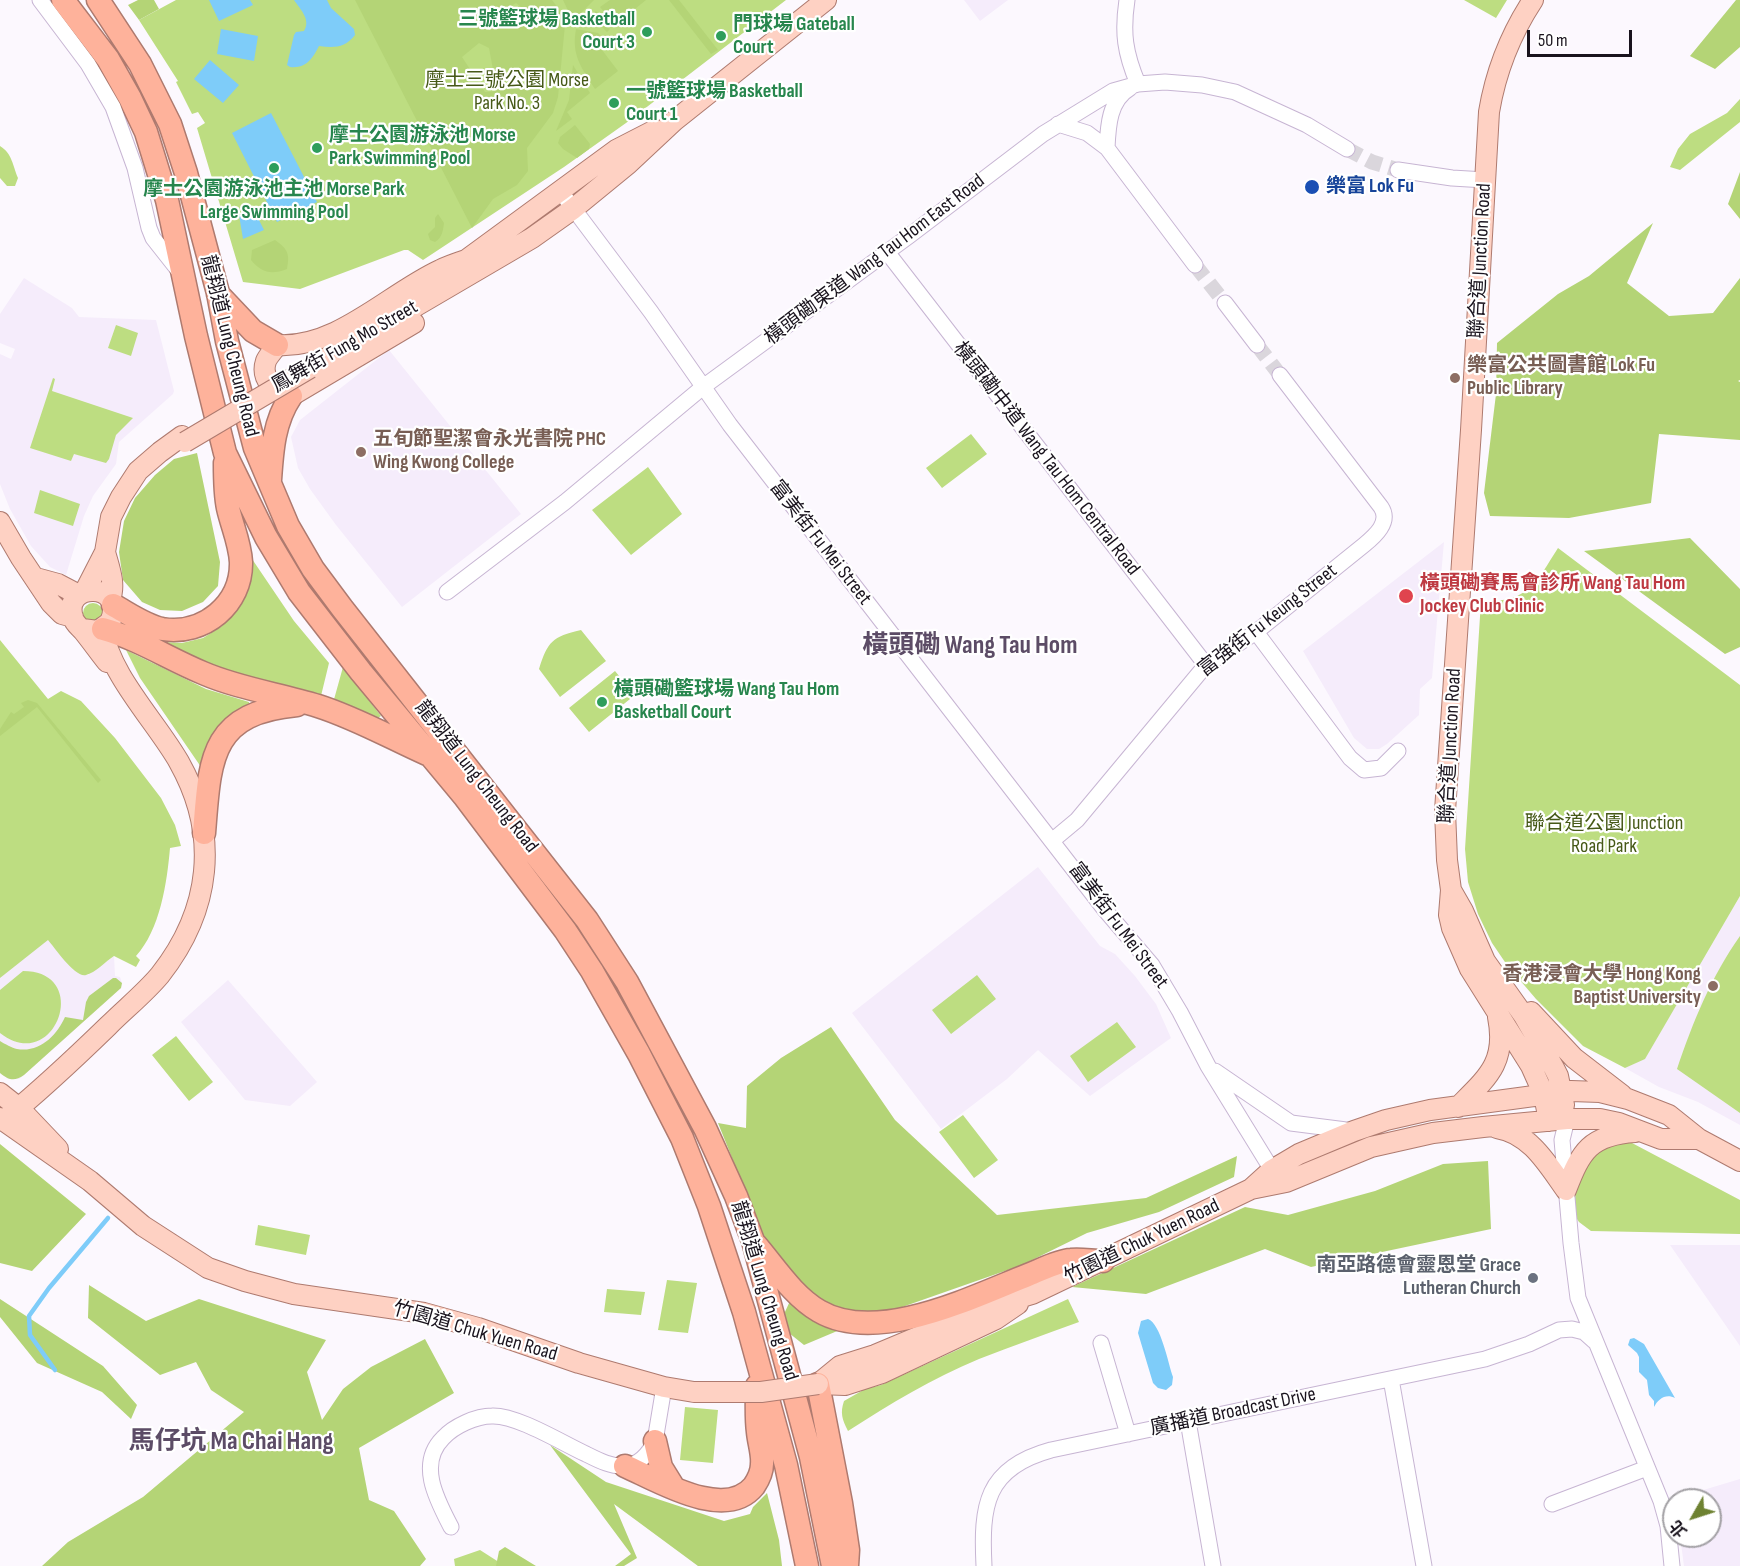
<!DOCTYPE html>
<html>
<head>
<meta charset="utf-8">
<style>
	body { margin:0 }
	#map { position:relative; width:1740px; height:1566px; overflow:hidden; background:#fcf8fe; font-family:"Sofia Sans Condensed","Noto Sans TC",sans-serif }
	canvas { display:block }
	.north { position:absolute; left:1662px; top:1488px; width:60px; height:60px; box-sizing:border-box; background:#fff; border:2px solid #a3a1a5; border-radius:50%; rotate:231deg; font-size:16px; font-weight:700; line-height:24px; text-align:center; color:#19131d }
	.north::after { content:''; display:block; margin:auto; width:21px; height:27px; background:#6e8232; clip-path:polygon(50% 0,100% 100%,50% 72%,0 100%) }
	.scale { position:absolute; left:1527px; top:30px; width:105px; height:27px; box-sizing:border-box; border:3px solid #19131d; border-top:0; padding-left:8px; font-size:18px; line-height:21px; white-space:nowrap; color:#19131d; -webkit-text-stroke:4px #fff; paint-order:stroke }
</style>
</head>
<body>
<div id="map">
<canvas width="1740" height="1566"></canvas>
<div class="north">北</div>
<div class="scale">50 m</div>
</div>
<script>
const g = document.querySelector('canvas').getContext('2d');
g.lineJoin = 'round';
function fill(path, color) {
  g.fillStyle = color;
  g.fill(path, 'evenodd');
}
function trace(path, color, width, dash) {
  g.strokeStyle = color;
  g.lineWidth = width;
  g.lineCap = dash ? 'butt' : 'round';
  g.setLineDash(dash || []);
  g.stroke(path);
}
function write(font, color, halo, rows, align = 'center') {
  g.font = font + ' "Sofia Sans Condensed","Noto Sans TC",sans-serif';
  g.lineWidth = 4.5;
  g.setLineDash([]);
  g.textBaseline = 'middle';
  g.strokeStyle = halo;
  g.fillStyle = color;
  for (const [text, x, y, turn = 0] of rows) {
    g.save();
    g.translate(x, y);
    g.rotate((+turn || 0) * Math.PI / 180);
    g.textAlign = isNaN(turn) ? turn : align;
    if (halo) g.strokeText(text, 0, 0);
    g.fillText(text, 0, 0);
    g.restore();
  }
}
const built = new Path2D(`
	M964,0H1008L980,21Z
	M24,278L72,308L79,317L156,320L174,391L173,394L119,442L116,464L93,496L84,516L66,575L50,567L31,546L10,509L0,484V354L11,359L15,349L0,343V314Z
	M389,350L521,514L402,607L336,525L310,489L298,468L291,437L300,420Z
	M1444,542L1432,678L1420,689L1419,715L1387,744L1379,749H1367L1354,738L1303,651Z
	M1038,867L1100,946L1115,954L1135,976L1156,1004L1171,1038L1090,1096L1038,1050L1007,1079L941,1129L852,1013Z
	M1740,896V1125L1698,1102L1659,1087L1625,1068L1645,1058Z
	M48,939L74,970L88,975L114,956L115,976L120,977L122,983L121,988L24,1075L19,1079H8L0,1073V977Z
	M228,980L317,1082L290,1106L245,1100L181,1022Z
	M1670,1245H1740V1346Z
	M1740,1479V1566H1684L1680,1536H1710V1500H1674V1512L1670,1500Z`);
const green = new Path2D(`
	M176,0H786L626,123L564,167L423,260L408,250H404L300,289L243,282L197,128L205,123L198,112L192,114L176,82L178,81L139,20Z
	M1464,0H1507L1496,18Z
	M1740,99V122L1680,170L1670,167L1678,149L1690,134L1727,113Z
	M0,146C12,153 13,166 18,178L15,186H7L0,178Z
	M116,325L138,333L131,356L108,348Z
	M53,378L55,379L52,391L133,418L116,435L109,459L106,463L74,454L71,461L30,448Z
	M971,434L987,454L942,488L926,468Z
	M648,467L682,514L631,555L592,510Z
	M40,490L80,504L73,526L34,513Z
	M1558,548L1740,685V896L1645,1059L1625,1068L1583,1046L1536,999L1507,965L1492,943L1478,914L1468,882L1465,849L1481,601C1528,603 1535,584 1558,548Z
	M250,556L294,621L329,663L320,700L202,664L164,642L182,643L203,638L222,626L240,603Z
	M83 613a10 10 0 1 1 20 0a10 10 0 1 1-20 0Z
	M581,630L606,661L560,697L539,669C548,641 552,637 581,630Z
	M0,640L48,699L61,691L81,701L115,738L161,798L175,825L181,846L170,848C167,883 160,930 136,956L140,960L136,967L114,956C106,961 95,973 86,975C75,978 55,948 48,940L0,978Z
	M126,650L206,689L249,702V706L201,767L140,678Z
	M343,667L381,716L375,720L333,703Z
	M615,671L635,695L589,732L569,708Z
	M1740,936V1113L1677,1069C1693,1022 1711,977 1740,936Z
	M23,971C93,971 55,1076 0,1033V990Z
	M977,975L996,999L951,1034L932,1010Z
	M1117,1022L1136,1047L1088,1082L1070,1056Z
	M176,1036L213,1082L189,1101L152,1055Z
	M963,1115L998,1160L974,1178L939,1132Z
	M1606,1142L1632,1143L1740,1200V1234L1591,1231L1579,1222L1575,1216L1573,1199L1579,1170Z
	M258,1225L310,1235L306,1255L255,1245Z
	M667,1280L697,1283L688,1333L658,1330Z
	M607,1289L645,1292L641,1315L604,1312Z
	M1068,1299L1079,1322C1046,1334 1012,1346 979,1359C933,1378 890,1404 848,1431C842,1419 840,1413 844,1401L865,1389L881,1385Z
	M685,1407L718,1410L713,1463L680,1460Z
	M480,1550L505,1566H455L454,1559Z`);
const forest = new Path2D(`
	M138,0H154L159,9L139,20L128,5Z
	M355,0H552L561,12L565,25L558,97L553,113L527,148L528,171L517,185L493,199L472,228ZM516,3L526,11L507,16L505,10ZM479,43L489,48L497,91L485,92L462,57Z
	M563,0H594L573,21Z
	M610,0H646L615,25L600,7Z
	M669,0H679L718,50L711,54Z
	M1736,0H1740V47L1715,69L1690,56Z
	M596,11L610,29L607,32L602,27L581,23Z
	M576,29L598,33L602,37L596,42L618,71L595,89C582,68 571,56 576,29Z
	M573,65L590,93L567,112L572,119L556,131L569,100Z
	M575,125L590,144L589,149L577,158L563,149L558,143L560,137Z
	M1740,172V219L1728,204Z
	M438,214L444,223C443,231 442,238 435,242L430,240L428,234L435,227V218Z
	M1653,223L1627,283L1669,316L1713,313L1740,278V380L1738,381L1740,382V440L1659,434L1651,503L1569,518L1490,516L1484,493L1496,394L1497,343L1558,294L1589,276Z
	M275,240C288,249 290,254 287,269C271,275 262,273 251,260L252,250Z
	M197,453L220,562L218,586L203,602L182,611L160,610L142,602L123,580L119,552L124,521L135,498L155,475L174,459Z
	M1690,538L1740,589V647L1725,654L1584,551Z
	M28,700L37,703L101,780L98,783L37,707L0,736V729L11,712L14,714L24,707L21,703Z
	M113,978H116L122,983L121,988L24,1075C14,1082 9,1080 0,1073V1041C5,1044 12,1048 17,1049C40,1053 57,1035 65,1017L83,1020L86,1002L89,996Z
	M831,1027L895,1120L997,1215L1146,1198L1237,1156L1234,1177L1159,1212L1087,1233L1022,1265L868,1319L828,1306L782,1265L763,1235L718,1123L746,1128L747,1086L781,1058Z
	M0,1144L86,1214L32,1271L0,1263Z
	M1488,1161L1491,1229L1311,1267L1265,1249L1146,1294L1072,1287L1245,1207L1288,1215L1375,1191L1443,1164Z
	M89,1285L146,1321L199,1299L326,1340L307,1372L322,1420L343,1389L371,1367L425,1339L454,1393L359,1448L369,1500L394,1511L426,1559L420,1566H42L68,1542L143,1497L244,1412L211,1390L196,1362L160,1375L88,1318Z
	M0,1299L103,1366L137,1405L131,1419L102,1392L37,1363L0,1317Z
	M790,1301L842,1329L804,1345L779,1325Z
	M550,1445L606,1482L724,1521L750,1514L753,1507L767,1493L779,1540L782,1566H698L614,1504L637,1558L624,1566H615L631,1554Z
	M505,1547L536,1566H496L499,1551Z`);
const water = new Path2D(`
	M209,0H250L253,5L219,21Z
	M294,0H327L331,8L354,29L355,35C345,48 334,48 319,46C313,58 306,69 290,67L287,65L294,35L296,32L304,31C311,20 301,10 294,0Z
	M221,29L258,36L254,61L217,54Z
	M210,60L239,85L223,103L194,79Z
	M271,113L317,202L277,222L232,133Z
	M255,212L264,230L243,239L239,215Z
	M1148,1319C1161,1324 1168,1363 1173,1377L1172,1385L1166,1390L1158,1388L1153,1383L1138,1333L1141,1321Z
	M1634,1338L1644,1344L1675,1398C1666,1393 1658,1399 1654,1407V1401L1649,1395L1647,1380L1639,1372V1357L1637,1353L1628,1345L1630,1339Z`);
const stream = new Path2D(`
	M55,1370L30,1335L29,1316L49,1288L108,1218`);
const minorTunnel = new Path2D(`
	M1347,149L1372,162L1398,170
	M1195,265L1225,303
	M1257,345L1280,375`);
const minor = new Path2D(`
	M40,0L88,64L113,107L135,168L149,228L153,238L179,271
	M1127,0C1122,33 1125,53 1138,84
	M1058,124L1087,133L1107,148L1195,265
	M1107,148C1108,127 1109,100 1130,88
	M1398,170L1452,178L1485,180
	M561,192L651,312L730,425L1105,910L1152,965L1180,1012L1208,1066L1272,1170L1279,1176
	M887,252L1206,665
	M1225,303L1257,345
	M447,592L565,502L703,387L909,236L1043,134L1113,91L1138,84L1165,82L1202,85L1235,92L1307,125L1347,149
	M1256,632L1350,758L1364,770L1381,768L1398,751
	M1053,840L1077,820L1206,665L1256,632L1364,545C1375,536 1391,522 1381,507L1280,375
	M1215,1071L1291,1123L1354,1131
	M1567,1119L1562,1140L1571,1243L1578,1298L1661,1501L1668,1526L1672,1566
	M1101,1343L1128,1434
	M1391,1379L1424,1566
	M1188,1421L1213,1566
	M1552,1504L1647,1468
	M451,1527C437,1500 417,1464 443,1438C454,1426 476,1416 492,1416C517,1415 562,1443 586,1454C598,1460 611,1467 625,1466C639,1465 649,1453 655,1441L664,1387
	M984,1566C981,1506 985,1468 1051,1450L1485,1359L1529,1344L1559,1330L1572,1329L1584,1332L1594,1341`);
const major = new Path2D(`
	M1533,0C1510,35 1496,70 1489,112L1471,430L1445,811L1447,860L1451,890L1449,915L1452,928L1470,969L1531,1066L1544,1095L1549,1121
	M458,268L466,260L616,150L655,130
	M414,323L291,396C275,394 260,379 266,361C268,356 274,350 277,345C337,349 388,294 440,270C448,266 457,263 466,260
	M310,368L532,238L573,209L628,164L674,121L826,0
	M0,522L21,558L51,603L62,614L73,617
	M105,552C109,567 116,584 110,599
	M36,578L58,584L79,595
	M85,591L105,552L111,517L121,497L138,471L160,452L182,436
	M82,629L98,631L110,622C128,582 61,581 73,618C75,624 80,627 84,632C92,642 99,652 107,662
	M1451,890L1463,911L1485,961L1524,1016L1554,1068L1558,1076L1564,1105
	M1531,1012L1574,1058L1622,1095
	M0,1093L19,1108L58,1149
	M1458,1107C1488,1077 1507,1062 1498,1017
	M0,1118L90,1181L143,1226L208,1268L245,1281L294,1294L424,1313L478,1328L579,1363L664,1387L694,1392
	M3,1121C40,1091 74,1059 108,1026C125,1009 145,993 160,975C211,910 220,835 179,762C157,723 108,673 103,629
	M1497,1128C1530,1133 1548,1165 1566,1190
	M1251,1189L1272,1170L1299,1154L1354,1131L1386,1120L1430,1110L1571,1091L1600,1092L1628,1099L1669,1115L1699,1139L1740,1161
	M1566,1190C1581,1151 1590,1135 1635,1132
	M818,1384L840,1366L875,1355L992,1306L1032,1294L1251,1189L1286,1182L1371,1147L1433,1133L1483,1127L1567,1119H1600L1619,1123L1661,1139H1699
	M818,1384L845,1385L882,1373L996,1319L1018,1304`);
const highway = new Path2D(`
	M63,0L108,59L130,98L146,132L167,200L196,336L225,453L266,537L299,592L361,672L464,796L565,930L592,971L639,1054L682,1138L709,1206L744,1312L786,1465L807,1566
	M98,0L140,64L170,124L186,173L218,293L227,341L255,448L288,526L313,569L342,608L587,920L627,982L705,1128L736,1196L753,1241L811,1457L833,1566
	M218,294L253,331L277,345
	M270,480C272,450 274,421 291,396
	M113,605C128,613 144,625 162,629C204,636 242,604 241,562C240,543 232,526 228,508C225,494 225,478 225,463
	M103,629C139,639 169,659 203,673C240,689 280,694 318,706C356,718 391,738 427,754
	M204,833C210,760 209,713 297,705
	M756,1245C775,1267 793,1296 819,1311C877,1345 972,1297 1028,1275C1041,1270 1057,1261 1071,1260C1081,1259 1093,1261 1103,1261
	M818,1384L841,1503L848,1550L847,1566
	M655,1441L661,1467L674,1488
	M625,1466C657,1480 725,1522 754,1486C758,1480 762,1472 762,1464C763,1454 759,1443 758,1432C756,1417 757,1401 757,1386`);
const majorBridge = new Path2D(`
	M185,442L310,368
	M694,1392H761L818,1384`);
const markers = [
	[647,32,6,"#2e9e5b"],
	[721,36,6,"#2e9e5b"],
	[614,103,6,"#2e9e5b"],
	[317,148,6,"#2e9e5b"],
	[274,168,6,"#2e9e5b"],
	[1312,187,8,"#1a4fb4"],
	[1455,378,6,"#8d6e63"],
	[361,452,6,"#8d6e63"],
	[1406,596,8,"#e0444e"],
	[602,702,6,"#2e9e5b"],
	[1713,986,6,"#8d6e63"],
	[1533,1278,6,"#6b7280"]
];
const leisureNames = [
	["三號籃球場 Basketball",635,20,"right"],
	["Court 3",635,43,"right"],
	["門球場 Gateball",733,25],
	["Court",733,48],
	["一號籃球場 Basketball",626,92],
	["Court 1",626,115],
	["摩士公園游泳池 Morse",329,136],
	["Park Swimming Pool",329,159],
	["摩士公園游泳池主池 Morse Park",274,190,"center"],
	["Large Swimming Pool",274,213,"center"],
	["橫頭磡籃球場 Wang Tau Hom",614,690],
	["Basketball Court",614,713]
];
const parkNames = [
	["摩士三號公園 Morse",507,81],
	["Park No. 3",507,104],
	["聯合道公園 Junction",1604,824],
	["Road Park",1604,847]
];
const transitNames = [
	["樂富 Lok Fu",1326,187]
];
const streetNames = [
	["橫頭磡東道 Wang Tau Hom East Road",875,260,-37],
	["聯合道 Junction Road",1481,261,-87],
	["龍翔道 Lung Cheung Road",229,346,76],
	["鳳舞街 Fung Mo Street",345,347,-30],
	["橫頭磡中道 Wang Tau Hom Central Road",1046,459,52],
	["富美街 Fu Mei Street",820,543,52],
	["富強街 Fu Keung Street",1268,621,-38],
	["聯合道 Junction Road",1451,746,-87],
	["龍翔道 Lung Cheung Road",476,777,52],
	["富美街 Fu Mei Street",1118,926,53],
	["竹園道 Chuk Yuen Road",1142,1242,-26],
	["龍翔道 Lung Cheung Road",764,1291,73],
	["竹園道 Chuk Yuen Road",475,1332,16],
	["廣播道 Broadcast Drive",1233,1412,-12]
];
const educationNames = [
	["樂富公共圖書館 Lok Fu",1467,366],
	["Public Library",1467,389],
	["五旬節聖潔會永光書院 PHC",373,440],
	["Wing Kwong College",373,463],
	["香港浸會大學 Hong Kong",1701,975,"right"],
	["Baptist University",1701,998,"right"]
];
const healthNames = [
	["橫頭磡賽馬會診所 Wang Tau Hom",1420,584],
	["Jockey Club Clinic",1420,607]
];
const worshipNames = [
	["南亞路德會靈恩堂 Grace",1521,1266],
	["Lutheran Church",1521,1289]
];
const districtNames = [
	["橫頭磡 Wang Tau Hom",970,646],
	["馬仔坑 Ma Chai Hang",231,1442]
];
fill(built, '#f5ecfb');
fill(green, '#bddd81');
fill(forest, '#b4d476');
fill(water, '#7eccf9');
trace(stream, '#7eccf9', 4.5);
trace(minorTunnel, '#dad6dc', 15, [15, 8]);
trace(minor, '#c7b5d3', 17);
trace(major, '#ae7a6f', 22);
trace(highway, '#ae7a6f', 25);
trace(minor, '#fff', 15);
trace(major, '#fed1c3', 20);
trace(highway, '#feb29b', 22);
trace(majorBridge, '#ae7a6f', 22, []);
trace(majorBridge, '#fed1c3', 20);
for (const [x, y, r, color] of markers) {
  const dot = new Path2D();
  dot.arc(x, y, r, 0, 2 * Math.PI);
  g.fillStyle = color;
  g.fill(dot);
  trace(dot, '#fff', 2);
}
write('bold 20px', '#27864d', '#fff', leisureNames, 'left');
write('20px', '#465917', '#fff', parkNames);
write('bold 20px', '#164399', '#fff', transitNames, 'left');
write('20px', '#19131d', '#fff', streetNames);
write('bold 20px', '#785e54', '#fff', educationNames, 'left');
write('bold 20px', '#be3a42', '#fff', healthNames, 'left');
write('bold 20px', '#5b616d', '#fff', worshipNames, 'right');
write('bold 26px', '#5c4c66', '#fff', districtNames);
</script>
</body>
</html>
